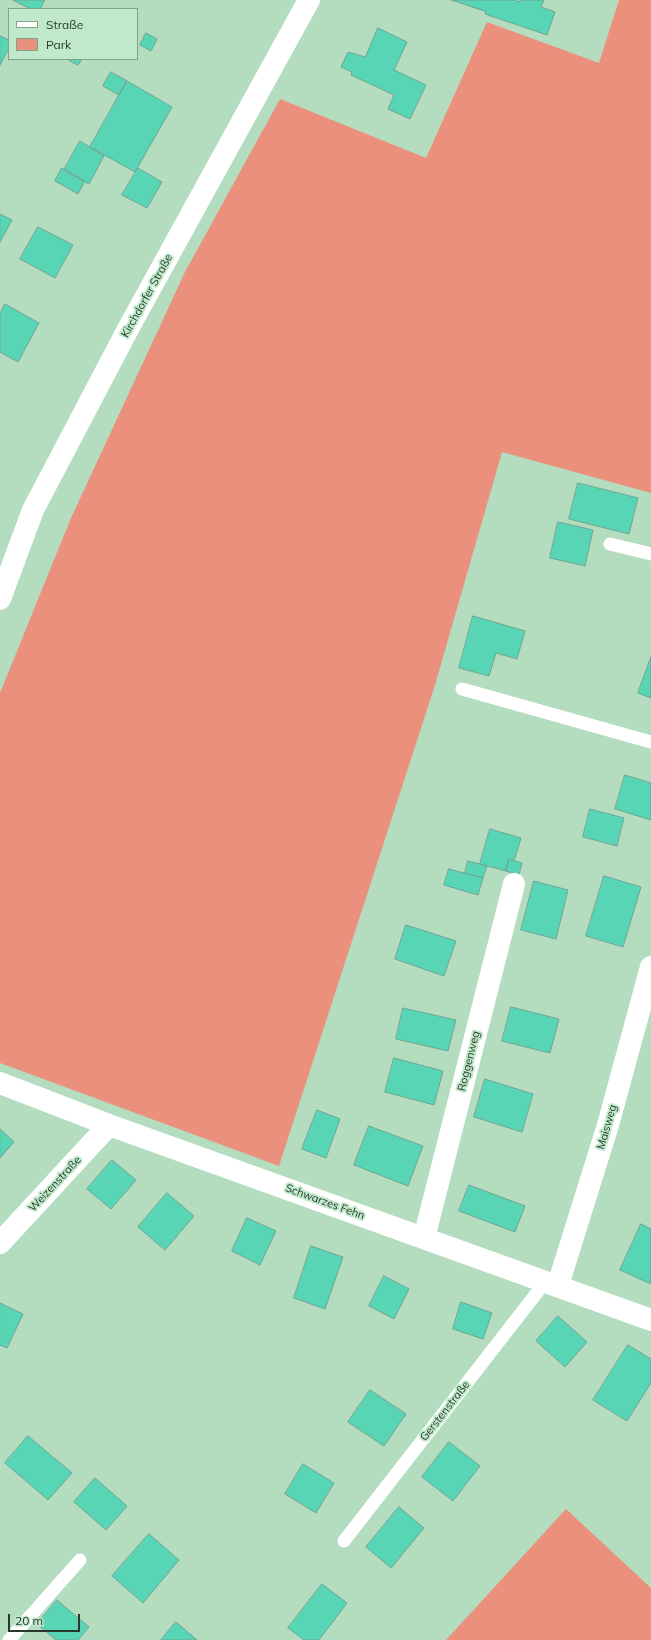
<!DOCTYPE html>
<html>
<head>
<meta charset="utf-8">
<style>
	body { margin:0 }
	#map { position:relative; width:651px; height:1640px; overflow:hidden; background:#b4dcbf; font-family:Mulish,sans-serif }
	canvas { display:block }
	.legend { position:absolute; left:8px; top:8px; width:130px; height:52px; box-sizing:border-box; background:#c0e9cb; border:1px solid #83a28b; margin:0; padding:5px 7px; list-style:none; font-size:12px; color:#28382c }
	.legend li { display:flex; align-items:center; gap:8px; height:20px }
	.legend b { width:20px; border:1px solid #83a28b }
	.scale { position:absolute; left:8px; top:1614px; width:72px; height:18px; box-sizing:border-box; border:2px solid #28382c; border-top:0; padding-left:5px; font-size:12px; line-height:14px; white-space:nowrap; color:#28382c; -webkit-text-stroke:3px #c0e9cb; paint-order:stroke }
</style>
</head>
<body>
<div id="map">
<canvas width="651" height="1640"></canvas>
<ul class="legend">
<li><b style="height:5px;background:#fff"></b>Straße</li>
<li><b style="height:11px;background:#eb907c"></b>Park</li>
</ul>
<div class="scale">20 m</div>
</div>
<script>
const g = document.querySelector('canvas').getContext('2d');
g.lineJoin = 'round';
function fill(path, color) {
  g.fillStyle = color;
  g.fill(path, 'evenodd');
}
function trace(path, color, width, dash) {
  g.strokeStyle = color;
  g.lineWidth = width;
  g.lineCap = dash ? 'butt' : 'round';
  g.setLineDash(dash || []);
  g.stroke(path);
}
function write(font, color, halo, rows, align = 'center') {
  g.font = font + ' Mulish,sans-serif';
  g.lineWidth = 4;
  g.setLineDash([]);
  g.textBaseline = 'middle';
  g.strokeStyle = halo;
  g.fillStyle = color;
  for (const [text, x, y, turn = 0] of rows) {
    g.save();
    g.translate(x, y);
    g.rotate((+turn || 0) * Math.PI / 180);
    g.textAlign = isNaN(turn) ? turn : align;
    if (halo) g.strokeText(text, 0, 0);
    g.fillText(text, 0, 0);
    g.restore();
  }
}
const green = new Path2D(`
	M619,0H651V493L502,452L435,685L279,1166L0,1063V693L71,518L185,272L280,99L426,158L487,22L599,63Z
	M566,1509L651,1588V1640H446Z`);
const building = new Path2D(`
	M13,0H45L40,9H31Z
	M452,0H514L520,2V0H544L541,7L555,12L547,35L485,14L486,12Z
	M378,28L407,42L394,70L426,85L410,119L388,109L394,95L351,75L352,72L341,67L348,52L365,57Z
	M146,33L157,39L151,51L140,45Z
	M0,36L9,40V48L0,65Z
	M67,59H82L78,65Z
	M111,72L127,81L119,95L103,86Z
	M127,81L172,107L135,172L90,147Z
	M80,141L104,156L89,184L64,170Z
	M62,168L85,181L78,194L55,181Z
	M138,168L162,182L147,208L122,195Z
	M0,214L12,220L0,242Z
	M38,227L73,245L55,278L20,259Z
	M5,304L39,323L18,362L0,352V314Z
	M578,483L638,498L629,534L569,519Z
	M558,522L593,530L585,566L550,558Z
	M473,616L525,631L517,659L496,653L489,676L459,668Z
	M651,657V698L638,693Z
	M625,775L651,783V820L615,809Z
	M590,809L624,818L617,846L583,837Z
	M490,829L521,838L514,861L509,859L506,871L480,864Z
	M509,859L522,863L519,875L506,871Z
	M468,861L487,866L483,878L465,873Z
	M449,869L483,878L478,895L444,885Z
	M604,876L641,887L623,947L586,936Z
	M534,881L568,890L556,939L521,930Z
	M406,925L456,941L444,976L395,959Z
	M511,1007L559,1019L550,1053L502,1041Z
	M403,1008L456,1020L448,1051L396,1039Z
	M394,1058L443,1071L434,1105L385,1092Z
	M485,1079L533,1094L522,1132L474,1117Z
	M317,1110L340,1119L326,1158L302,1149Z
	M369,1126L423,1146L408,1186L354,1165Z
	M0,1129L14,1142L0,1158Z
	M112,1160L136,1180L111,1209L87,1189Z
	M469,1185L525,1206L515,1232L459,1211Z
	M167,1193L194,1216L165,1250L138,1227Z
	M247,1218L276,1231L260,1265L232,1251Z
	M641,1224L651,1229V1284L620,1270Z
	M311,1246L343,1257L325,1309L294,1298Z
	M384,1276L409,1289L394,1319L369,1306Z
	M461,1302L492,1313L483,1339L453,1329Z
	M0,1303L23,1314L7,1348L0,1345Z
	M558,1316L587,1342L565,1367L536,1341Z
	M628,1345L651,1359V1383L627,1421L593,1400Z
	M370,1390L406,1414L384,1446L348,1422Z
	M28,1436L72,1473L48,1500L5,1463Z
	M449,1442L480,1466L453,1501L422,1477Z
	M303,1464L334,1483L316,1513L285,1494Z
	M95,1478L127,1506L106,1530L74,1502Z
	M399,1507L424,1528L391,1568L366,1547Z
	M149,1534L179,1560L143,1603L112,1576Z
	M322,1584L347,1603L319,1640H304L288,1628Z
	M57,1600L89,1627L78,1640H56L37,1624Z
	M176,1622L197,1640H161Z`);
const service = new Path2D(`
	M610,544L651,554
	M462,689L651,742
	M344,1541L546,1281
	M9,1640L80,1560`);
const minor = new Path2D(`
	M0,1083L109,1125L651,1320
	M424,1238L514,884
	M0,1243L109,1125
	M558,1285L608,1125L651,967`);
const tertiary = new Path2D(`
	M0,599L33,510L128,329L309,0`);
const streetNames = [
	["Kirchdorfer Straße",147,296,-61],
	["Roggenweg",469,1061,-76],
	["Maisweg",607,1127,-74],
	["Weizenstraße",55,1184,-47],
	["Schwarzes Fehn",325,1202,20],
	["Gerstenstraße",445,1411,-52]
];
fill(green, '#eb907c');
fill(building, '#57d5b5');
trace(building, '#71a494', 1);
trace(service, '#fff', 13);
trace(minor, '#fff', 22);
trace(tertiary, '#fff', 22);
write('11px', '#28382c', '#c0e9cb', streetNames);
</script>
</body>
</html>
